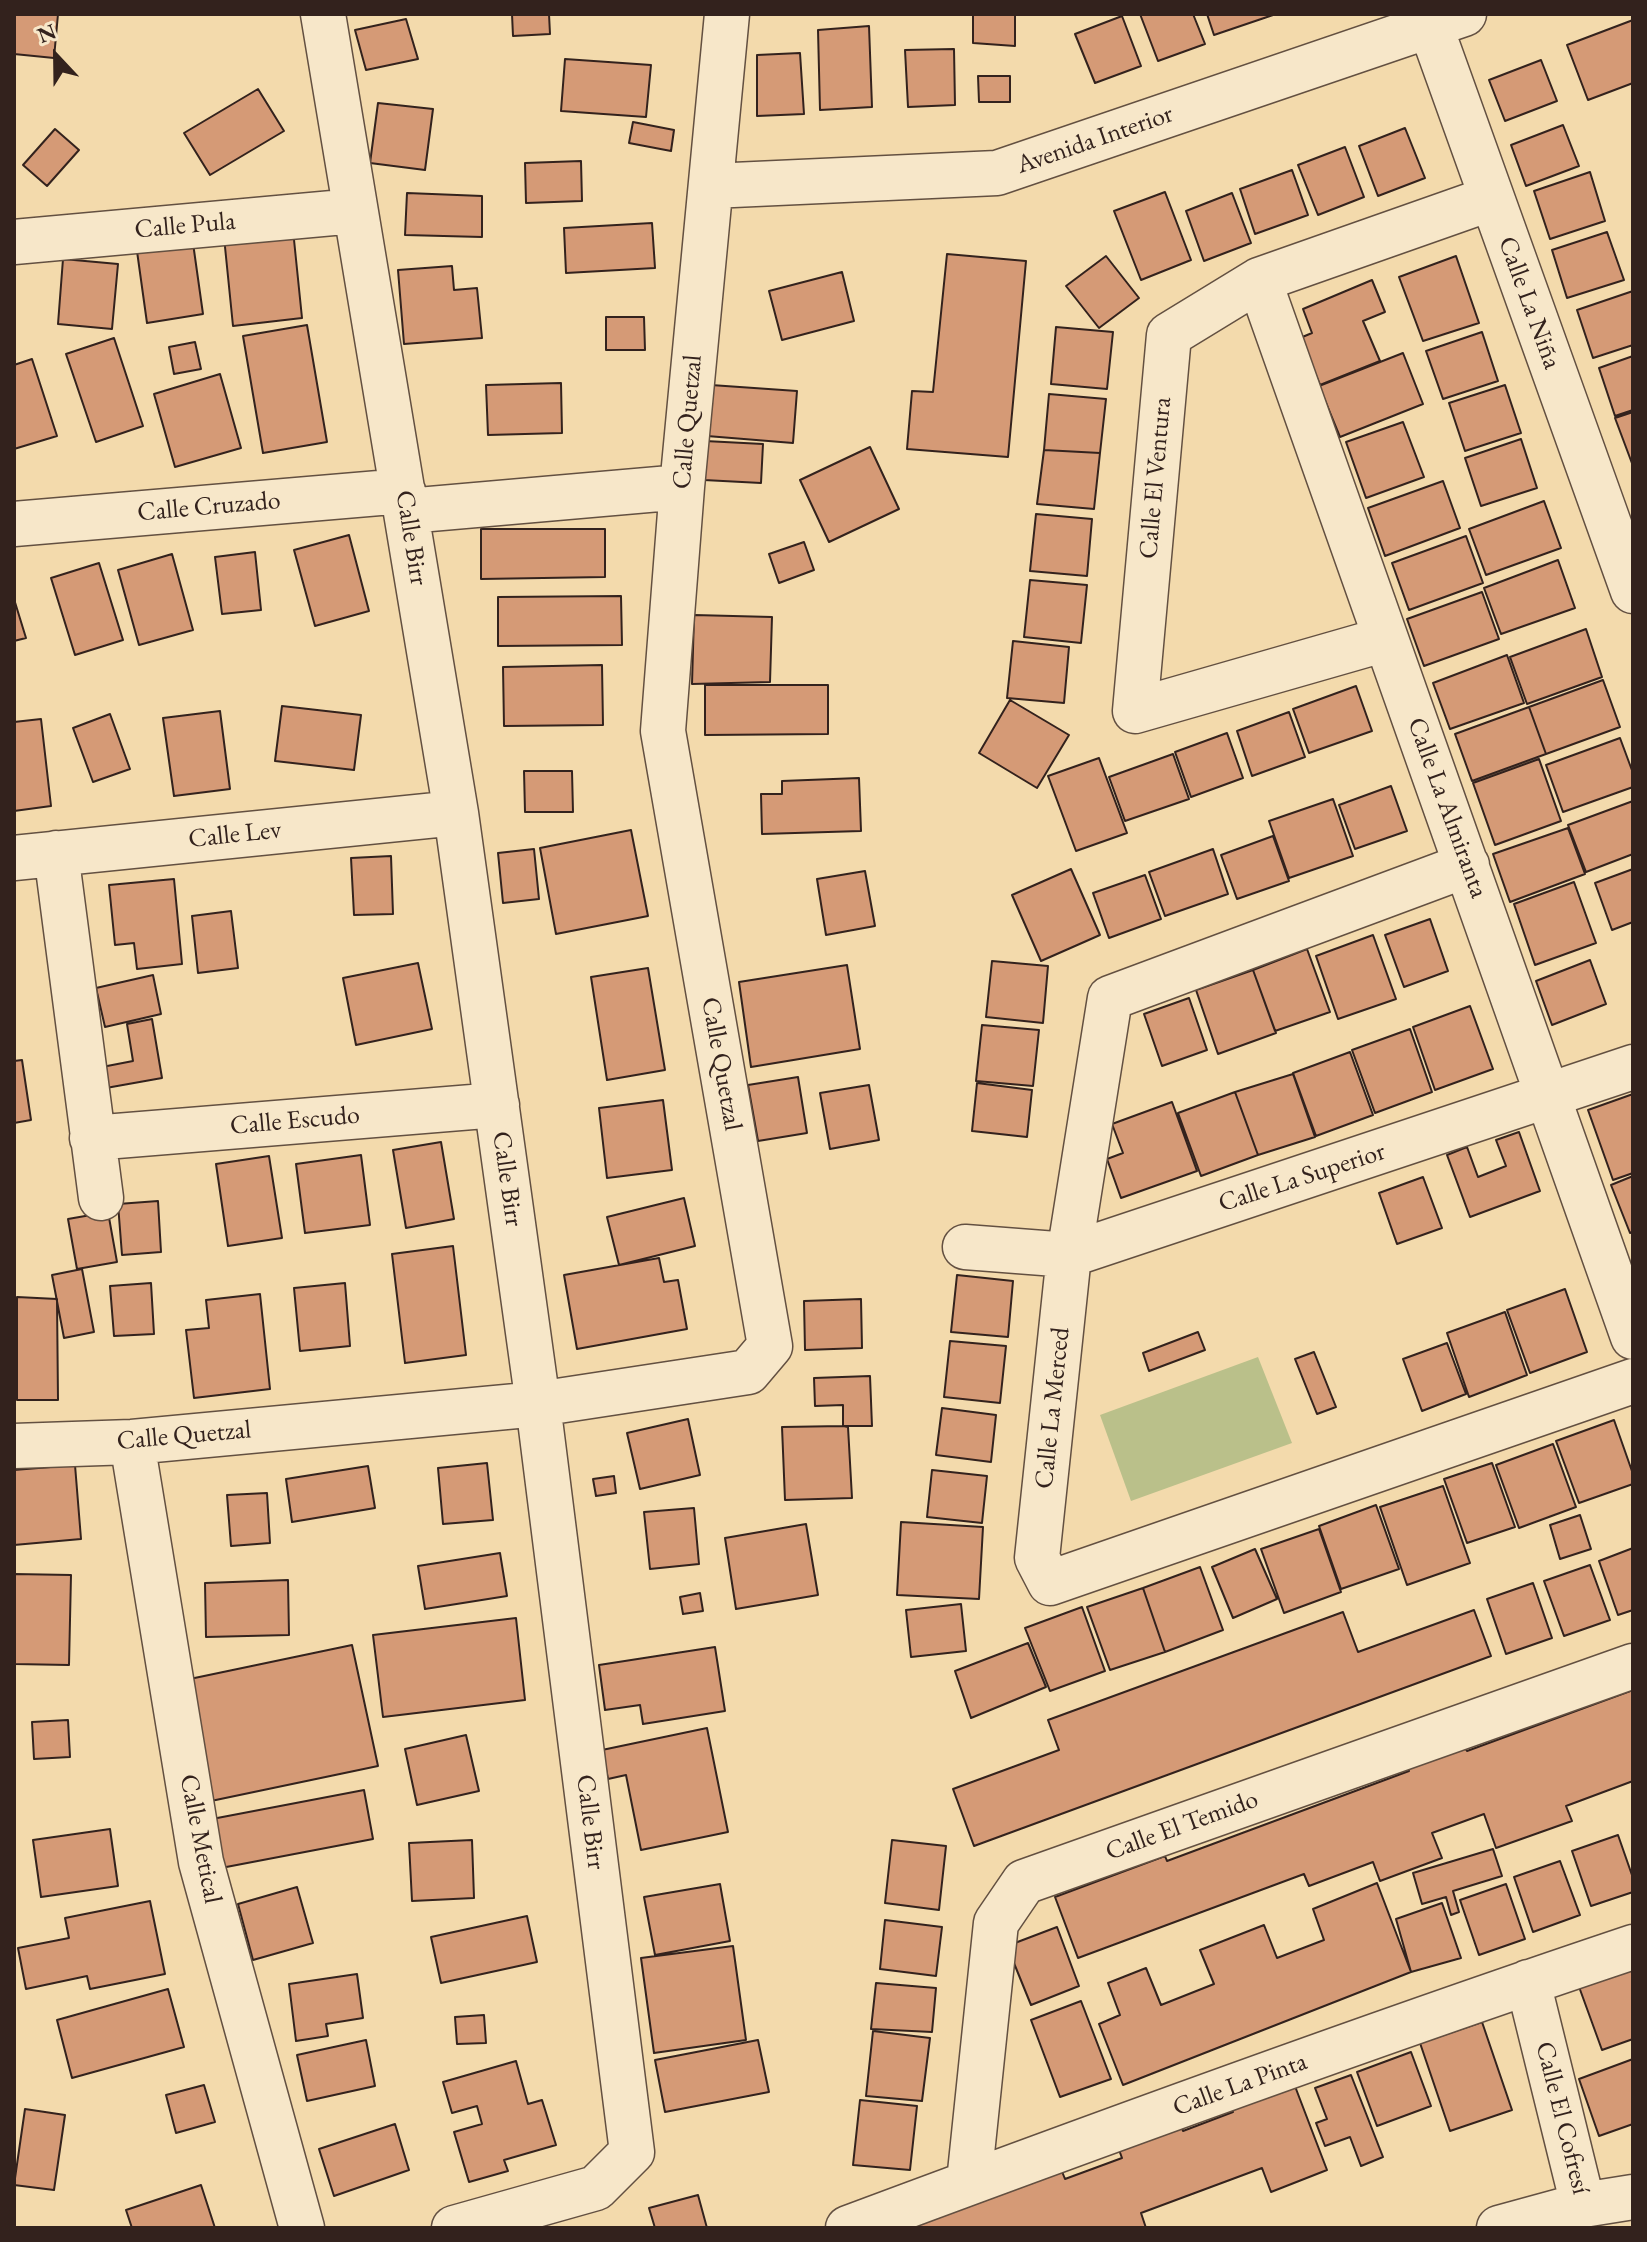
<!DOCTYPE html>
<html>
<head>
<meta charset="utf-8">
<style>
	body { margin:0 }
	#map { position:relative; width:1647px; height:2242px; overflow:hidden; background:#f3daac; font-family:"EB Garamond",serif }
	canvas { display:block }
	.frame { position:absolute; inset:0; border:16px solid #33221d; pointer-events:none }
	.north { position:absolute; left:16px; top:16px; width:80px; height:80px; -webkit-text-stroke:6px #f7e7c9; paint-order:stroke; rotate:338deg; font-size:22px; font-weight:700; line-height:32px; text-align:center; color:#33221d }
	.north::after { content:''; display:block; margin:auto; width:28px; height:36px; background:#33221d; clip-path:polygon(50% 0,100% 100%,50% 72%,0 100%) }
</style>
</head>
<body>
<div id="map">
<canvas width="1647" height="2242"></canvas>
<div class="frame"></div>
<div class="north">N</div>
</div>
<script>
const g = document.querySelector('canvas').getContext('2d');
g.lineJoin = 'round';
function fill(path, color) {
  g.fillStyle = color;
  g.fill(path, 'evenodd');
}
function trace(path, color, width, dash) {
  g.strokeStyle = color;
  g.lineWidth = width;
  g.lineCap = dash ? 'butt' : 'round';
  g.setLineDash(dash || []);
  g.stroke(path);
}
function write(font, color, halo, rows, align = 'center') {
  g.font = font + ' "EB Garamond",serif';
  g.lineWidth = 8;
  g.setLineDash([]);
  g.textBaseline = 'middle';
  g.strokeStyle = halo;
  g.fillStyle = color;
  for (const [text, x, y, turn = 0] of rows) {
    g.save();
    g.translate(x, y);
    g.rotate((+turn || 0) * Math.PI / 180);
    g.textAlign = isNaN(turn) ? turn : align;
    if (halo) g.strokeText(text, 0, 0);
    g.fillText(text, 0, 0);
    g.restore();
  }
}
const green = new Path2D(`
	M1258,1357L1292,1443L1131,1501L1100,1415Z`);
const building = new Path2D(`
	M14,14H58L54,58L14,54Z
	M512,14H549L550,34L513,36Z
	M973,14H1015V46L973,43Z
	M1140,14H1193L1205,44L1158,61Z
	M1207,14H1276L1214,35Z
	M1122,16L1141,66L1095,83L1075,34Z
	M406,19L418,59L366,70L355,30Z
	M1633,20V83L1588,100L1567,45Z
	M869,26L872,107L820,110L818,30Z
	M954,49L955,105L908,107L905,50Z
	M800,53L804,114L757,116V55Z
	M565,59L651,65L646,117L561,111Z
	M1541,60L1557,101L1505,121L1489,80Z
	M978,76H1010V102H979Z
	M258,89L284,131L210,175L184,133Z
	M378,103L433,109L425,170L370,163Z
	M633,122L674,130L671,151L629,143Z
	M1563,125L1579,166L1526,186L1511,145Z
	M1405,128L1425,178L1378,196L1359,146Z
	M55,129L79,150L47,186L23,165Z
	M1345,147L1364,197L1318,215L1298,165Z
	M581,161L582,201L526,203L525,163Z
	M1292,170L1308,215L1255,234L1240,189Z
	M1590,172L1605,221L1550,239L1534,191Z
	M1165,192L1191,260L1141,280L1114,211Z
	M407,193L482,196V237L405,235Z
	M1232,193L1251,243L1204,261L1186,211Z
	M652,223L655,268L566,273L564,228Z
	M293,230L302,318L233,326L224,237Z
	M1607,232L1624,280L1567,298L1552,250Z
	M192,236L203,314L147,323L136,244Z
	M947,254L1026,261L1008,457L907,449L912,391L933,392Z
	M1106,256L1139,298L1099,328L1066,286Z
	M1456,256L1479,323L1423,341L1399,277Z
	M63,259L118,264L112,329L58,324Z
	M452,266L454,290L477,288L482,338L404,344L398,270Z
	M842,272L854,321L782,340L769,291Z
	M1372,280L1385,312L1363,321L1380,361L1320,385L1300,338L1312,333L1303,309Z
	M1633,291V345L1593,358L1577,310Z
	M606,317H644L645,350H606Z
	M307,325L327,442L263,453L243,336Z
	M1056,327L1113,332L1107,389L1051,384Z
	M1482,332L1498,381L1443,399L1426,351Z
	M114,338L143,426L96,442L66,354Z
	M195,342L201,369L174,374L169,347Z
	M1403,353L1423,404L1340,437L1319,386Z
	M1633,356V410L1615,416L1599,368Z
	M32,359L57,436L14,449V365Z
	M220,374L241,448L175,467L154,394Z
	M561,383L562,433L488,435L486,385Z
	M711,385L797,391L793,443L707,436Z
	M1505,385L1521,433L1465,451L1449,403Z
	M1049,394L1106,399L1100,453L1044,450Z
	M1633,412V466L1615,418Z
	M1403,422L1424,477L1366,498L1346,442Z
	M1521,439L1537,488L1481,506L1465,458Z
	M705,441L763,444L761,483L704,480Z
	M870,447L899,509L829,542L800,480Z
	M1044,450L1100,453L1094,509L1037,504Z
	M1443,481L1460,528L1385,556L1368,508Z
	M1544,501L1561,548L1486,575L1469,529Z
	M1036,514L1092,519L1087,576L1030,571Z
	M481,529H605V577L481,579Z
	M349,535L369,611L315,626L294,550Z
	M1466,536L1483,583L1409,610L1392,563Z
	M804,542L814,570L779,583L769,554Z
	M255,552L261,610L222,614L215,557Z
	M172,554L193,630L139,645L118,570Z
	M1558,560L1575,608L1501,634L1484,588Z
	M99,563L123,640L75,655L51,578Z
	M1030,580L1087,585L1081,643L1024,637Z
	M1482,592L1499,639L1424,666L1407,619Z
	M621,596L622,645L498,646V597Z
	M14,599L26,638L14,641Z
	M694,615L772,617L770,682L692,684Z
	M1586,629L1602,677L1527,704L1510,657Z
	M1013,641L1069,647L1064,703L1007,698Z
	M1507,655L1524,703L1450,729L1433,683Z
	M602,665L603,725L504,726L503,667Z
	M1603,680L1620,727L1546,754L1529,707Z
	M705,685H828V734L705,735Z
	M1356,686L1372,731L1309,753L1293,709Z
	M1010,700L1069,735L1037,788L979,753Z
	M282,706L361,715L354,770L275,761Z
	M1529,707L1546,754L1472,781L1455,734Z
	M220,711L230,789L174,796L163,718Z
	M1289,712L1305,757L1252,776L1237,731Z
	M110,714L130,769L93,782L73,728Z
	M41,719L51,806L14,811V722Z
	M1227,733L1243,778L1191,797L1175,752Z
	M1620,738L1633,773V787L1563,812L1546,765Z
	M1173,754L1189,799L1125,821L1109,777Z
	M1099,758L1127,833L1076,851L1048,776Z
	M1539,759L1561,821L1495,845L1473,783Z
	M524,771H572L573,812H525Z
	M859,778L861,831L762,834L761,794H782V781Z
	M1391,786L1407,831L1355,849L1339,805Z
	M1333,799L1353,856L1289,878L1269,821Z
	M1633,801V854L1586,872L1568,825Z
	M1568,828L1585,874L1510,902L1493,854Z
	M631,830L648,916L556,934L540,848Z
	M1273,836L1289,881L1237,899L1221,855Z
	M534,849L539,899L503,903L498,853Z
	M1213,849L1228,894L1165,916L1149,872Z
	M391,856L393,914L354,915L351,858Z
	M1071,869L1100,935L1041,961L1012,895Z
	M1633,869V922L1612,930L1595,883Z
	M865,871L875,926L826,935L817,879Z
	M1145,875L1161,919L1109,938L1093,893Z
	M174,879L182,964L137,969L134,943L115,945L109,885Z
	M1574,882L1596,943L1535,965L1514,904Z
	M231,911L238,968L198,973L192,916Z
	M1430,919L1448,971L1404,987L1385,935Z
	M1373,935L1396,999L1338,1019L1316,956Z
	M1307,949L1330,1012L1275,1031L1253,970Z
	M1590,960L1606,1004L1552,1025L1536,981Z
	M992,961L1048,966L1043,1023L986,1017Z
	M418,963L432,1029L356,1045L343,978Z
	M847,965L860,1049L751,1067L739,982Z
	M648,968L665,1070L607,1080L591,977Z
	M1253,970L1276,1033L1218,1054L1196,990Z
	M153,975L161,1014L105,1027L96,988Z
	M1189,998L1207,1050L1162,1066L1144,1014Z
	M1470,1006L1493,1069L1435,1090L1413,1027Z
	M152,1019L162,1078L106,1088L102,1067L133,1061L127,1024Z
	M982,1025L1039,1030L1033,1086L976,1081Z
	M1410,1029L1432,1092L1375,1113L1352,1050Z
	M1350,1052L1373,1115L1316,1136L1293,1073Z
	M22,1060L31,1120L14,1123V1061Z
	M1293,1074L1315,1137L1258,1155L1235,1092Z
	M798,1077L807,1133L758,1141L748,1085Z
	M977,1083L1032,1090L1027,1137L972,1131Z
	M869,1085L879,1140L830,1149L820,1093Z
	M1235,1092L1258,1155L1201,1176L1178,1113Z
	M1633,1094V1173L1613,1180L1588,1110Z
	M663,1100L672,1170L607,1178L599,1108Z
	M1172,1102L1197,1171L1121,1198L1107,1159L1123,1153L1112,1124Z
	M1519,1132L1540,1191L1470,1217L1447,1155L1467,1147L1478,1177L1506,1166L1496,1140Z
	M441,1142L454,1219L406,1228L393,1150Z
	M361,1155L370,1225L305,1233L296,1164Z
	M269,1156L282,1238L228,1246L216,1164Z
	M1633,1176V1232L1630,1233L1611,1185Z
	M1423,1177L1442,1228L1397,1244L1379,1193Z
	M684,1198L695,1246L619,1265L607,1217Z
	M158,1201L161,1252L122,1255L118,1204Z
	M108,1212L117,1262L77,1269L68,1219Z
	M453,1246L466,1355L405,1363L392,1254Z
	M659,1258L664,1282L678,1280L687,1329L577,1349L564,1275Z
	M82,1269L94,1332L64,1338L52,1275Z
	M957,1275L1013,1281L1008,1337L951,1332Z
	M151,1283L154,1334L114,1336L110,1286Z
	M345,1283L350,1346L300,1351L294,1288Z
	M1565,1289L1587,1352L1530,1373L1507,1310Z
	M260,1294L270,1389L194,1398L186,1330L209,1328L206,1300Z
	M17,1297L57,1299L58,1400H17Z
	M861,1299L862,1348L805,1350L804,1301Z
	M1505,1312L1527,1375L1469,1397L1447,1333Z
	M1198,1332L1205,1350L1149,1371L1143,1353Z
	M950,1341L1006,1346L1000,1403L944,1397Z
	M1447,1343L1466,1394L1422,1411L1403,1359Z
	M1314,1352L1336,1407L1317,1414L1295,1359Z
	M870,1376L872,1426H843V1405L815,1406L814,1378Z
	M942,1408L996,1415L991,1462L936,1455Z
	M688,1419L700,1475L640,1489L627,1433Z
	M1614,1420L1633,1474V1484L1579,1503L1556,1441Z
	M843,1426L848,1427L852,1498L785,1500L782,1427Z
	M1553,1444L1576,1507L1519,1528L1496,1465Z
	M487,1463L493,1520L443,1524L438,1468Z
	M1492,1463L1515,1527L1467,1543L1444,1479Z
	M75,1465L81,1539L14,1545V1470Z
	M368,1466L375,1508L292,1522L286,1479Z
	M932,1470L987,1476L982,1523L927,1517Z
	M614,1476L616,1493L596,1496L593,1479Z
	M1443,1486L1470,1563L1407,1585L1380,1507Z
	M267,1493L270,1543L231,1546L227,1495Z
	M1376,1505L1399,1569L1341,1589L1319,1526Z
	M694,1508L699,1564L650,1569L644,1512Z
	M1580,1515L1591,1549L1560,1559L1550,1525Z
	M901,1522L983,1527L979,1599L897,1595Z
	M806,1524L818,1595L736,1609L725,1538Z
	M1319,1529L1341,1592L1284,1613L1261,1549Z
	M1633,1548V1610L1618,1615L1599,1561Z
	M1255,1549L1277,1599L1233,1618L1212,1567Z
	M500,1553L507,1596L425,1609L418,1566Z
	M1590,1565L1610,1620L1564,1636L1544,1581Z
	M1200,1567L1223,1630L1165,1652L1143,1588Z
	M14,1574L71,1575L69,1665L14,1664Z
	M288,1580L289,1635L206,1637L205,1583Z
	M1533,1583L1552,1638L1506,1654L1487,1599Z
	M1143,1588L1165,1652L1110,1670L1087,1607Z
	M700,1593L703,1611L683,1614L680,1597Z
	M961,1604L966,1651L911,1657L906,1610Z
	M1082,1607L1105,1671L1050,1691L1025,1628Z
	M1474,1610L1491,1656L974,1846L953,1789L1059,1750L1048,1720L1343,1612L1358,1652Z
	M516,1618L525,1700L383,1717L373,1635Z
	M1028,1643L1046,1687L971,1718L955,1671Z
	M352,1645L378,1766L211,1801L185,1680Z
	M715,1647L725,1711L643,1724L640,1705L605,1710L599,1665Z
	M1633,1690V1781L1566,1806L1572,1821L1496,1848L1484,1814L1432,1833L1442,1858L1380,1881L1373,1862L1309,1886L1304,1874L1078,1958L1055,1897L1165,1856L1167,1861L1409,1771L1407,1764L1462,1743L1467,1751Z
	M68,1720L70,1757L34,1759L32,1722Z
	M707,1728L728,1832L641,1850L626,1775L608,1779L602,1750Z
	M466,1735L479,1791L417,1805L405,1749Z
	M364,1790L373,1839L221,1868L212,1819Z
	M110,1829L118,1886L41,1897L33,1840Z
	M1618,1835L1633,1878V1892L1591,1906L1572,1851Z
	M472,1840L474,1898L412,1901L409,1843Z
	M892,1840L946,1846L939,1910L885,1903Z
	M1493,1849L1502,1876L1453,1891L1459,1912L1451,1915L1446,1897L1422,1904L1413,1873Z
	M1560,1861L1580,1915L1533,1932L1514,1877Z
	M1377,1883L1411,1972L1123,2085L1099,2024L1120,2015L1108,1983L1146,1968L1161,2005L1214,1984L1200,1950L1264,1925L1277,1958L1324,1940L1313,1909Z
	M720,1884L730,1941L655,1955L644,1897Z
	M1506,1884L1525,1939L1479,1955L1460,1900Z
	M297,1887L313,1943L253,1960L238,1904Z
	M150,1901L165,1974L90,1989L87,1976L26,1989L18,1948L69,1938L65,1918Z
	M1442,1903L1461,1958L1411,1972L1396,1919Z
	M527,1916L537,1962L441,1983L431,1937Z
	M885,1920L942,1927L936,1976L880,1969Z
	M1057,1927L1079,1986L1031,2005L1007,1946Z
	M733,1946L746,2040L654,2053L641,1958Z
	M1633,1964V2039L1602,2050L1578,1984Z
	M357,1974L363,2018L326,2024L328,2036L296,2041L289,1984Z
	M876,1983L936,1988L932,2032L871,2029Z
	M168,1989L184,2047L72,2078L57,2020Z
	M1081,2001L1111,2079L1060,2097L1031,2020Z
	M484,2015L486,2043L457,2044L455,2017Z
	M1482,2022L1512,2110L1450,2131L1420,2043Z
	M873,2031L930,2038L922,2101L866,2096Z
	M366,2040L375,2086L307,2101L297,2055Z
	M758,2040L769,2092L665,2112L655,2060Z
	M1411,2052L1431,2106L1377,2126L1357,2072Z
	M1633,2059V2124L1599,2136L1579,2079Z
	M516,2061L528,2104L542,2100L556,2145L504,2160L508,2171L469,2182L454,2132L482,2124L477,2106L452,2113L443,2082Z
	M1351,2075L1383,2157L1361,2166L1350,2137L1325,2146L1316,2123L1327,2119L1315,2088Z
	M1293,2081L1327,2170L1271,2192L1262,2168L1141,2213L1146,2228H901L1061,2169L1065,2179L1122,2158L1118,2147L1180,2123L1183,2131L1233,2112L1230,2104Z
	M204,2085L215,2122L176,2133L166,2095Z
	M860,2100L917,2106L910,2170L853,2165Z
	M25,2109L65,2115L54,2190L14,2185Z
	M395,2124L409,2170L334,2196L319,2149Z
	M201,2185L215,2228H132L126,2210Z
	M698,2195L707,2228H655L649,2208Z`);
const minor = new Path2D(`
	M323,14L456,813L538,1404L632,2152L596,2188L454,2228
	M1426,14L1633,591
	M711,186L997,173L1464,14
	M14,242L355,211
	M1259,280L1633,1337
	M407,511L682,487
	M14,524L403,491
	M1386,639L1135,711L1169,335L1259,280L1492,198
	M56,853L101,1198
	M14,858L456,813
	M1467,865L1110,998L1069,1255L1037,1558L1050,1583L1633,1381
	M92,1138L497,1105
	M965,1247L1069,1255L1633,1067
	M132,1442L201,1862L302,2228
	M14,1446L132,1442L538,1404L748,1372L770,1346L663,731L682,487L727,14
	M1528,1982L1583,2205L1633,2197
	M969,2182L996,1923L1024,1882L1633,1666
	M848,2228C1108,2131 1370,2035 1633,1947
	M1499,2228L1583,2205`);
const streetNames = [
	["Avenida Interior",1095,140,-19],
	["Calle Pula",185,226,-5],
	["Calle La Niña",1529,303,70],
	["Calle Quetzal",688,422,-85],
	["Calle El Ventura",1156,478,-85],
	["Calle Cruzado",209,507,-5],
	["Calle Birr",411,538,81],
	["Calle La Almiranta",1447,808,70],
	["Calle Lev",235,835,-6],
	["Calle Quetzal",721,1064,80],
	["Calle Escudo",295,1121,-5],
	["Calle La Superior",1302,1178,-18],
	["Calle Birr",507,1179,82],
	["Calle La Merced",1053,1408,-84],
	["Calle Quetzal",184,1436,-5],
	["Calle Birr",590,1822,83],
	["Calle El Temido",1182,1826,-20],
	["Calle Metical",200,1839,79],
	["Calle La Pinta",1240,2085,-20],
	["Calle El Cofresí",1562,2118,76]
];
fill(green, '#bac08a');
fill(building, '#d59a76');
trace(building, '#33221d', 2);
trace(minor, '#635041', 47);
trace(minor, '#f7e7c9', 44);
write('26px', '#33221d', '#f7e7c9', streetNames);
</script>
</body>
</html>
